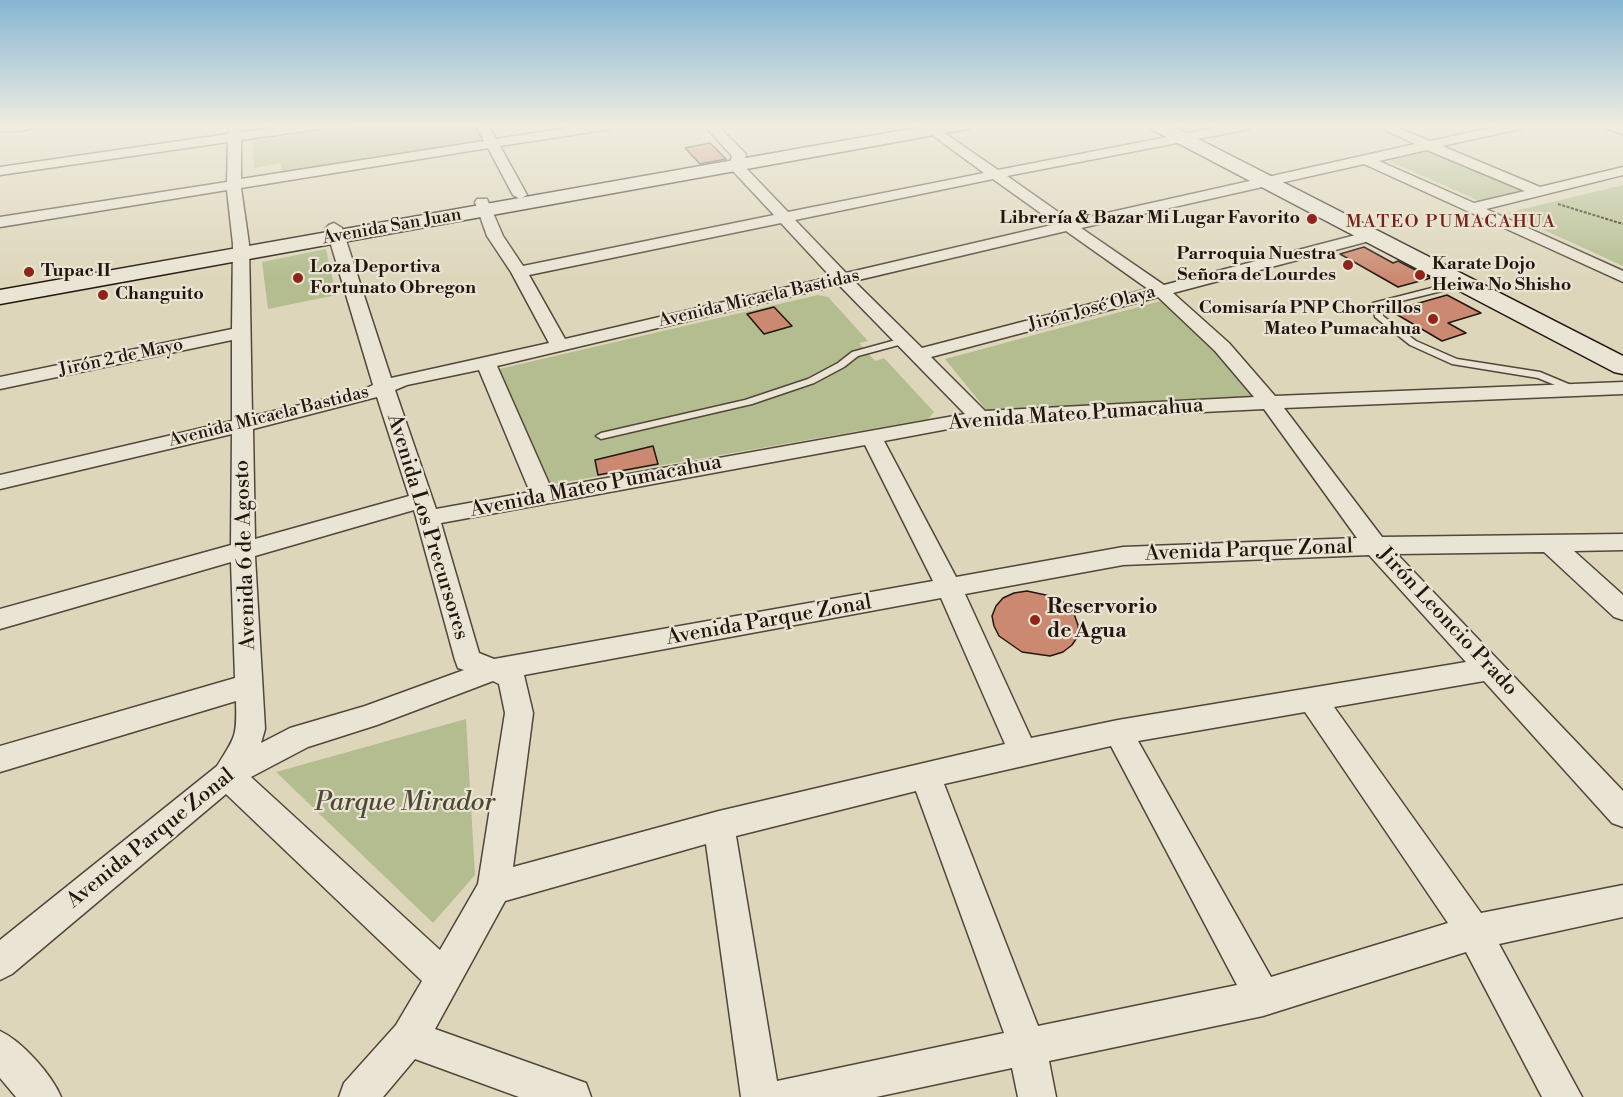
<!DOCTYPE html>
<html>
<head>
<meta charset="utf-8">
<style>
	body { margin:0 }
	canvas { display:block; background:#ddd6bb }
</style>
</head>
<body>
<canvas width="1623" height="1097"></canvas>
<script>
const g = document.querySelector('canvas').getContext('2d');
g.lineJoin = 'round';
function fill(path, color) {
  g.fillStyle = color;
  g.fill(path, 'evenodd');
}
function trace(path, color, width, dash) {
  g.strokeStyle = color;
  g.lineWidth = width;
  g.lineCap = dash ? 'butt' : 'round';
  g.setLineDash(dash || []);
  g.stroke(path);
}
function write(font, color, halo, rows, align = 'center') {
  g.font = font + ' "Libre Bodoni",serif';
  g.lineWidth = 4.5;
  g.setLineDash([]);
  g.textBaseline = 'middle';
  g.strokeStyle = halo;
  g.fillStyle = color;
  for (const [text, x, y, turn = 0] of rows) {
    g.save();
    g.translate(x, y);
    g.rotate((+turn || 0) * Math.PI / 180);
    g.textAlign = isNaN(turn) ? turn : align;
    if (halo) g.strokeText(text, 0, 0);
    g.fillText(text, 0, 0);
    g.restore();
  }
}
const green = new Path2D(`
	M361,125H480L484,141L282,173L281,163L254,168L253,141Z
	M1435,150L1533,191L1484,203L1389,161Z
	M1623,185V266L1507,213Z
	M326,249L336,295L268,309L262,262Z
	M818,295L828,297L868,341L859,343L875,361L884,358L934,412L928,419L548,485L499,369Z
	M1161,301L1204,337L1255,398L988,412L945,359Z
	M466,719L475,875L433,923L276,772Z`);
const building = new Path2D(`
	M710,143L726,159L700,164L685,148Z
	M1364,247L1393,263L1398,261L1431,278L1398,287L1340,254Z
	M1447,295L1481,313L1448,323L1466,333L1442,341L1396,314L1417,308L1412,305Z
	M774,307L792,326L764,334L747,314Z
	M653,446L658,464L598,475L595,460Z
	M1027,591L1055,597L1066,604L1074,614L1078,625V636L1072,645L1063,652L1050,656L1022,652L999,636L994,626L992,616L996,606L1003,598L1014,593Z`);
const path = new Path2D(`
	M1558,204L1623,224`);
const lane = new Path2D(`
	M1463,280L1467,283L1466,285L1381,306L1383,316L1416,341L1457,359L1540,372L1578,388V392H1572L1538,378L1452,364L1410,345L1375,317L1373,303Z
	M903,338L906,339V343L858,356L844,367L814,383L752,404L601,439L596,436L601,433L745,400L808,379L838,363L852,352Z`);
const street = new Path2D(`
	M37,125C29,131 10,133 0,130L1,125Z
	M229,125H241V132L292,125H325L319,129L241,140V179L484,141L476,125H488L496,139L585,125H616L610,129L500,146L527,195L520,199L513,195L488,148L241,188L249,244L252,416L357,392L373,385L326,228L329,225L334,223L342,228L391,378L549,343L511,272L487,236L475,202L477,199H487L503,236L523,266L774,215L731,169L729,166L732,156L704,125H717L744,152L746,155L743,165L788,212L984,173L919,125H933L998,170L1229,125H1255L1249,129L1007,176L1071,221L1415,144L1374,125H1391L1430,141L1503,125H1526L1524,128L1442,146L1540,187L1623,167V175L1486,209L1623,271V282L1364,164L1081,228L1164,285L1371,231L1377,233L1379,236L1377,239L1173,293L1229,343L1275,396L1623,382V394L1284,408L1382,537L1623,534V550L1574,551L1623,595V620L1614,617L1544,552L1397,554L1623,791V827L1612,823L1484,681L1334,707L1481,913L1623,885V917L1499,944L1582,1097H1542L1466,952L1263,1016L1049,1061L1056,1097H1018L1012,1068L876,1097H741L706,844L505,901L435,1029L586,1083L591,1097H519L415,1059L383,1097H339L344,1083L396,1025L422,981L226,794L12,974L0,980V940L217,766C236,736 237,736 236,701L0,772V746L235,678L231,562L0,629V609L231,545L232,434L0,489V475L232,421V340L0,389V377L232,329L233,244L227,190L0,227V217L227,182L228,142L0,175V167L228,134ZM1427,150L1525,191L1474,203L1379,161ZM993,179L1056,224L846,273L795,220ZM781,223L831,277L565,339L529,275ZM1066,231L1148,289L922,348L854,281ZM839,285L965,414L551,488L497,366ZM1158,297L1215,351L1254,397L985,411L931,357ZM479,370L530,492L436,509L395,390L407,385ZM377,397L409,496L255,539L253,429ZM1264,409L1357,538L1123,547L956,577L884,441L980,423ZM865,445L933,581L494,659L479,653L441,523ZM414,510L455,660L458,668L464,670L365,706L290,728L261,743L265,729L255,556ZM1369,555L1466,662L1118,720L1031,738L965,594L1123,565ZM941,598L1005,744L719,811L513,867L533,713L524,675ZM493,681L499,684L505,713L478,884L440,950L251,777L308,747L377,725ZM1305,712L1448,923L1271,977L1138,741ZM1111,746L1237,985L1038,1026L944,784ZM916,791L1004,1033L777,1081L736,836Z
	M1602,125L1623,126V134L1604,128Z
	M0,1031C22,1041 52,1075 61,1097H16L0,1078Z`);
const secondary = new Path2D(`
	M932,125H971L968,129L962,130L0,304V290Z
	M1148,125H1171L1623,356V374L1614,372L1151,129Z`);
const markers = [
	[1312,219,6,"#8f2418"],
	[1348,265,6,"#8f2418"],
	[29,272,6,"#8f2418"],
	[1420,275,6,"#8f2418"],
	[298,278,6,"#8f2418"],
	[103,295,6,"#8f2418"],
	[1433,319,6,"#8f2418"],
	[1035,620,6,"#8f2418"]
];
const farPoinames = [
	["Librería & Bazar Mi Lugar Favorito",1300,219,"right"],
	["Parroquia Nuestra",1336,255,"right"],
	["Señora de Lourdes",1336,276,"right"],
	["Karate Dojo",1432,265],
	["Heiwa No Shisho",1432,286],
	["Loza Deportiva",310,268],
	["Fortunato Obregon",310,289],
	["Tupac II",41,272],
	["Changuito",115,295],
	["Comisaría PNP Chorrillos",1421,309,"right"],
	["Mateo Pumacahua",1421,330,"right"]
];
const farNeighbourhoodnames = [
	["MATEO PUMACAHUA",1451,223]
];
const farStreetnames = [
	["Avenida San Juan",392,227,-10],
	["Avenida Micaela Bastidas",759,299,-13],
	["Jirón José Olaya",1092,309,-15],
	["Jirón 2 de Mayo",121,358,-12],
	["Avenida Micaela Bastidas",269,417,-14]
];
const streetNames = [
	["Avenida Mateo Pumacahua",1076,415,-4],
	["Avenida Mateo Pumacahua",596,487,-11],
	["Avenida Los Precursores",427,527,73],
	["Avenida Parque Zonal",1249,551,-2],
	["Avenida 6 de Agosto",246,555,-92],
	["Avenida Parque Zonal",769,621,-10],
	["Jirón Leoncio Prado",1447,622,47],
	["Avenida Parque Zonal",151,839,-39]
];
const poiNames = [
	["Reservorio",1047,608],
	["de Agua",1047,632]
];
const nearParknames = [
	["Parque Mirador",405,804]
];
fill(green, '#b3bd8f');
fill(building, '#cc8971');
trace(building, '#24160e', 1.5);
trace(lane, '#524639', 3);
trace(street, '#524639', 3);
trace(secondary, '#24160e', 3);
trace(path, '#24160e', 2, [3, 1.5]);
fill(lane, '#e9e4d3');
fill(street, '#e9e4d3');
fill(secondary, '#e9e4d3');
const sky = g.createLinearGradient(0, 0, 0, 279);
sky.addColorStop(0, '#86b6d3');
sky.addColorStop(0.45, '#f0ede0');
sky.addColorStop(1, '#f0ede000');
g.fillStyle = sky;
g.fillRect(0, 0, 1623, 279);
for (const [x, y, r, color] of markers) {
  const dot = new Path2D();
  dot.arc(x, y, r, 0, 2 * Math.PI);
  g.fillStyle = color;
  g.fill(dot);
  trace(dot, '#e9e4d3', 2);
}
write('bold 18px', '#24160e', '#e9e4d3', farPoinames, 'left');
g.letterSpacing = '1.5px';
write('18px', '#7a1f14', '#e9e4d3', farNeighbourhoodnames);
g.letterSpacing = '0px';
write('18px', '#24160e', '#e9e4d3', farStreetnames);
write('21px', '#24160e', '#e9e4d3', streetNames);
write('bold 21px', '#24160e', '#e9e4d3', poiNames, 'left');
write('italic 26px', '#4f4835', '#e9e4d3', nearParknames);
</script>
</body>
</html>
